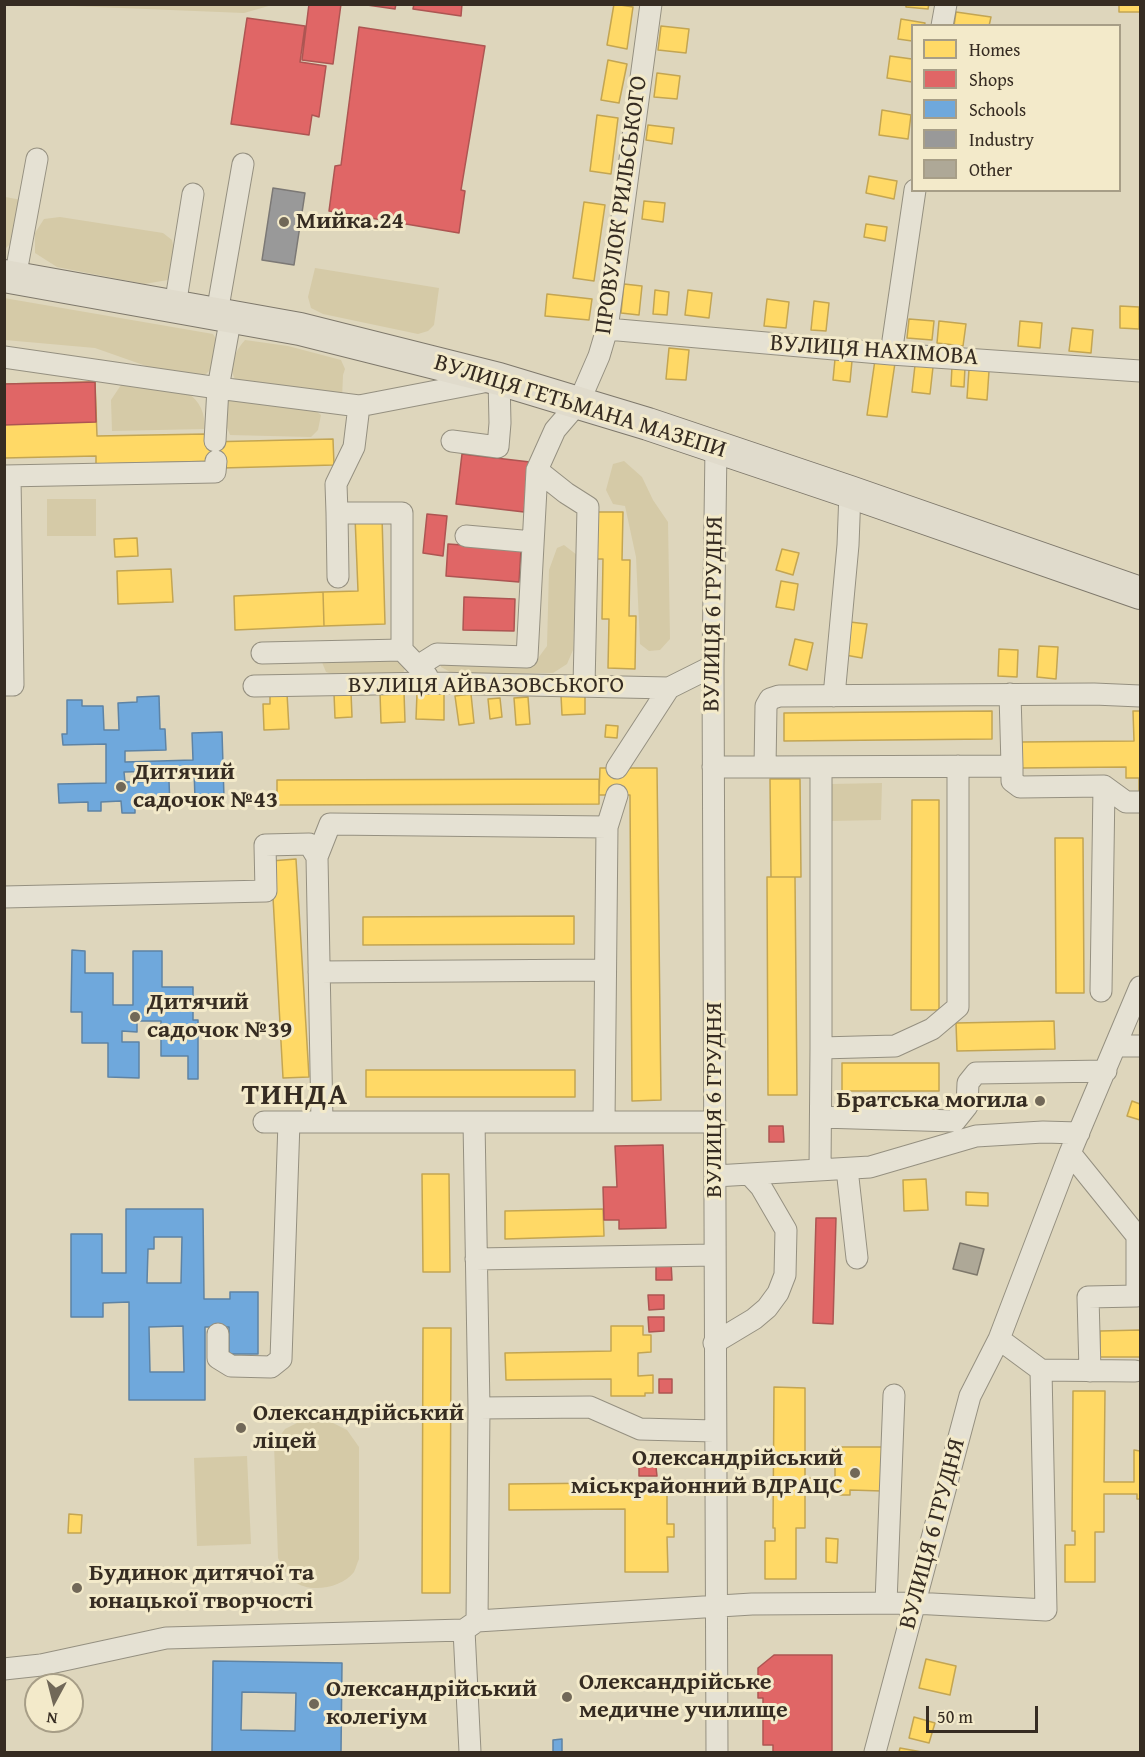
<!DOCTYPE html>
<html>
<head>
<meta charset="utf-8">
<style>
	body { margin:0 }
	#map { position:relative; width:1145px; height:1757px; overflow:hidden; background:#ded6bc; font-family:"Gentium Book Plus",serif }
	canvas { display:block }
	.frame { position:absolute; inset:0; border:6px solid #362c22; pointer-events:none }
	.legend { position:absolute; left:911px; top:24px; width:210px; height:168px; box-sizing:border-box; background:#f3eaca; border:2px solid #a79e87; margin:0; padding:8px 10px; list-style:none; font-size:18px; color:#362c22 }
	.legend li { display:flex; align-items:center; gap:12px; height:30px }
	.legend b { width:30px; border:2px solid #a79e87 }
	.north { position:absolute; left:24px; top:1673px; width:60px; height:60px; box-sizing:border-box; background:#f3eaca; border:2px solid #a79e87; border-radius:50%; rotate:187deg; font-size:16px; font-weight:700; line-height:24px; text-align:center; color:#362c22 }
	.north::after { content:''; display:block; margin:auto; width:21px; height:27px; background:#716858; clip-path:polygon(50% 0,100% 100%,50% 72%,0 100%) }
	.scale { position:absolute; left:926px; top:1706px; width:112px; height:27px; box-sizing:border-box; border:3px solid #362c22; border-top:0; padding-left:8px; font-size:18px; line-height:21px; white-space:nowrap; color:#362c22; -webkit-text-stroke:4px #f3eaca; paint-order:stroke }
</style>
</head>
<body>
<div id="map">
<canvas width="1145" height="1757"></canvas>
<div class="frame"></div>
<ul class="legend">
<li><b style="height:16px;background:#ffd966"></b>Homes</li>
<li><b style="height:16px;background:#e06666"></b>Shops</li>
<li><b style="height:16px;background:#6fa8dc"></b>Schools</li>
<li><b style="height:16px;background:#999"></b>Industry</li>
<li><b style="height:16px;background:#aea897"></b>Other</li>
</ul>
<div class="north">N</div>
<div class="scale">50 m</div>
</div>
<script>
const g = document.querySelector('canvas').getContext('2d');
g.lineJoin = 'round';
function fill(path, color) {
  g.fillStyle = color;
  g.fill(path, 'evenodd');
}
function trace(path, color, width, dash) {
  g.strokeStyle = color;
  g.lineWidth = width;
  g.lineCap = dash ? 'butt' : 'round';
  g.setLineDash(dash || []);
  g.stroke(path);
}
function write(font, color, halo, rows, align = 'center') {
  g.font = font + ' "Gentium Book Plus",serif';
  g.lineWidth = 6;
  g.setLineDash([]);
  g.textBaseline = 'middle';
  g.strokeStyle = halo;
  g.fillStyle = color;
  for (const [text, x, y, turn = 0] of rows) {
    g.save();
    g.translate(x, y);
    g.rotate((+turn || 0) * Math.PI / 180);
    g.textAlign = isNaN(turn) ? turn : align;
    if (halo) g.strokeText(text, 0, 0);
    g.fillText(text, 0, 0);
    g.restore();
  }
}
const green = new Path2D(`
	M48,5H272L244,13Z
	M5,197L22,200L18,236L5,249Z
	M60,217L163,233L172,240L177,265L168,280L144,284L57,267L35,253V233L44,219Z
	M315,268L439,288L434,325L428,331L418,334L323,314L311,308L308,297Z
	M4,298L213,334L222,348L216,364L202,378L149,367L95,348L5,340Z
	M245,340L288,346L341,360L345,369L343,375L342,399L235,379C228,366 236,350 245,340Z
	M128,383C140,385 177,387 186,392C200,400 206,415 204,429L112,431L111,400L121,385Z
	M237,395L312,408L321,415L318,430L311,437L230,435L225,422L227,401Z
	M624,461L642,477L653,500L668,522L670,639L660,650L649,651L640,644L636,557L625,506L613,504L606,490L613,464Z
	M47,499H96V536H47Z
	M564,545L577,555L573,650L567,664L553,673H452L441,667V661H536L547,646L549,570L557,548Z
	M386,656L402,661L405,668L402,676L340,677L326,672L321,660Z
	M882,783L881,820L831,821V784Z
	M303,1420L329,1421L347,1430L359,1447V1559C357,1563 356,1568 354,1572C342,1588 309,1594 294,1581C286,1575 282,1566 278,1558L274,1444L285,1429Z
	M247,1456L251,1544L197,1546L194,1458Z`);
const homes = new Path2D(`
	M614,4L633,7L627,49L607,45Z
	M906,4H929L928,9L906,7Z
	M1119,4H1140V12H1119Z
	M956,12L991,17L989,26H954Z
	M901,19L925,23L924,26H912V41L898,39Z
	M661,26L689,29L686,53L658,50Z
	M890,56L912,59V82L887,78Z
	M608,60L627,64L619,103L601,100Z
	M657,73L680,76L677,99L654,97Z
	M882,110L911,115L908,139L879,135Z
	M597,115L618,118L611,174L590,171Z
	M648,125L674,128L672,144L646,140Z
	M869,176L897,181L894,199L866,193Z
	M644,201L665,203L663,222L642,219Z
	M584,202L605,205L594,281L573,278Z
	M866,224L887,227L885,241L864,237Z
	M624,284L642,286L639,315L621,313Z
	M655,290L669,292L667,315L653,314Z
	M688,290L712,293L709,318L685,315Z
	M547,294L592,299L589,320L545,316Z
	M767,299L789,302L786,328L764,326Z
	M814,301L829,303L826,331L811,330Z
	M1120,306L1139,307V329L1120,328Z
	M909,319L934,321L932,340L907,338Z
	M939,321L966,324L963,346L937,343Z
	M1020,321L1042,323L1040,348L1018,346Z
	M1072,328L1093,330L1091,353L1069,351Z
	M669,348L689,350L686,380L666,379Z
	M835,359L852,361L850,382L833,380Z
	M875,360L895,363L887,417L867,415Z
	M915,365L933,367L930,394L912,392Z
	M952,366L965,367L964,387L951,386Z
	M969,369L989,371L987,400L967,398Z
	M95,382L97,436L206,434V442L333,439L334,465L222,468V461L96,464V456L4,458V384Z
	M592,512H623L622,560H630L629,616H636L635,669L608,668L609,619H602L603,559H592Z
	M382,516L385,624L324,626L323,592L358,591L355,517Z
	M137,538L138,556L115,557L114,539Z
	M782,549L799,553L793,575L776,570Z
	M171,569L173,602L118,604L117,571Z
	M781,581L798,584L794,610L776,607Z
	M323,592L324,626L235,630L234,596Z
	M850,622L867,624L862,658L845,655Z
	M795,639L813,643L807,670L789,665Z
	M1039,646L1058,647L1056,679L1037,677Z
	M999,649L1018,650L1017,677L998,676Z
	M351,692L352,717L335,718L334,693Z
	M404,692L405,722L381,723L380,693Z
	M287,693L289,729L264,730L263,704H270V694Z
	M417,693H444V720L416,719Z
	M471,694L474,723L459,725L455,696Z
	M561,695H585V714L562,715Z
	M528,697L530,724L516,725L514,698Z
	M500,698L502,717L490,719L488,699Z
	M992,711V739L784,741V713Z
	M1133,711H1140V796H1139V778H1126V767L1021,768V742L1134,741Z
	M606,725L618,726L617,738L605,737Z
	M600,768H657L661,1100L632,1101L630,795H599Z
	M599,779V804L277,805V780Z
	M770,779H800L801,877H771Z
	M912,800H939V1010H911Z
	M1055,838H1083L1084,993H1056Z
	M296,859L309,1077L283,1078L271,861Z
	M767,877H795L797,1095H768Z
	M574,916V944L363,945V917Z
	M1054,1021L1055,1049L957,1051L956,1023Z
	M842,1063H939V1091H842Z
	M366,1070H575V1097H366Z
	M1132,1101L1140,1104V1120L1127,1116Z
	M422,1174H449L450,1272H423Z
	M926,1179L928,1210L904,1211L903,1180Z
	M966,1192L988,1193V1206L966,1205Z
	M603,1209L604,1236L505,1239V1211Z
	M611,1326H643V1335H651V1352L638,1353V1376L653,1375V1393H645V1396H611V1379L506,1380L505,1353L611,1351Z
	M423,1328H451L450,1593H422Z
	M1140,1330V1357H1100V1331Z
	M774,1387L805,1388V1478L835,1479V1447H882V1491L850,1490V1495H838V1491H805V1528H796V1579H765V1541H775V1528H773Z
	M1073,1391H1105L1104,1482H1134V1450L1140,1451V1499H1137V1494H1104V1532H1095V1582H1065V1545H1075V1531H1072Z
	M607,1483L608,1491H667V1524H674V1537H667L668,1572H625V1509L509,1510V1484Z
	M69,1514L82,1515L81,1533H68Z
	M826,1538L838,1539L837,1563L826,1562Z
	M926,1659L956,1666L950,1695L919,1688Z
	M914,1717L935,1723L929,1743L909,1738Z
	M900,1748L922,1752H899Z`);
const shops = new Path2D(`
	M309,4H341L333,64L302,60Z
	M360,4H396L395,9Z
	M414,4H462L461,16L413,9Z
	M247,18L305,26L300,62L326,66L319,117L312,115L309,135L231,124Z
	M359,27L485,46L461,190L465,191L459,233L329,211L335,166L341,165Z
	M95,382L96,422L4,425V384Z
	M462,454L530,462L524,512L456,504Z
	M427,514L447,516L443,556L423,553Z
	M448,544L521,549L519,582L446,576Z
	M464,597L515,599L514,631L463,630Z
	M769,1126H783L784,1142H769Z
	M663,1145L666,1228L619,1229V1220H604L603,1187H617L615,1146Z
	M816,1218H836L833,1324L813,1323Z
	M656,1262H671L672,1280H656Z
	M648,1295H664V1309L649,1310Z
	M648,1317H664V1331L649,1332Z
	M659,1379H672V1393H659Z
	M639,1467H656L657,1476H639Z
	M774,1655H832V1752H773V1745H763V1698H758V1668Z`);
const schools = new Path2D(`
	M159,696L160,729H165L166,750L125,751V762L193,760L192,733L222,732L224,798L195,799L194,770L124,772L125,782L169,781L170,807L135,808V813H122L121,801L101,802V811H88V802L59,803L58,784L106,783V744L63,745L62,734H67V700H82V706H103L104,730H119L118,703L137,702V697Z
	M72,950L85,951V973H113V1005H133V951H162V987H193V1020H198V1079H188V1056H161V1021H137V1032L122,1031V1042H139V1078L108,1077V1043H82V1012H71Z
	M126,1209H203L204,1299H230V1292H258V1354H229V1327H205V1400H129V1302L103,1303V1317H71V1234H102V1273H126ZM154,1237H182L181,1283H147L148,1249H154ZM183,1326L184,1372H150L149,1327Z
	M213,1661L342,1663L341,1752H212ZM242,1692L296,1693L295,1731L241,1730Z
	M562,1739V1752H553V1740Z`);
const industry = new Path2D(`
	M273,188L305,193L294,265L262,260Z`);
const building = new Path2D(`
	M960,1243L984,1249L977,1275L953,1269Z`);
const minor = new Path2D(`
	M942,26L946,4
	M15,278L37,159
	M175,306L193,194
	M217,313L243,164
	M607,329L891,354L1140,371
	M891,354L915,190
	M4,357L218,388L359,406L499,379L500,423L498,447L452,441
	M215,441L218,388L231,316
	M716,447L713,666L717,1752
	M537,470L566,493L588,507L584,686
	M4,476L215,472L216,461
	M337,513L336,484L354,447L359,406
	M466,536L533,542
	M338,577L337,513H402V650L427,676
	M262,653L402,650
	M418,666L437,654L527,657L537,470L555,430L579,402L599,356L607,329L651,4
	M4,685H13L10,476
	M254,686L434,683L669,688L713,666
	M1010,694L1012,766
	M834,696L848,545L850,492
	M713,767H765L766,706L770,699L779,696L1094,694L1140,696
	M765,767L1012,766V781L1020,787L1104,786L1126,802H1140
	M821,767V1048L895,1046L932,1029L958,1007V766
	M617,768L669,688
	M4,897L266,891L265,845L309,844L317,857
	M319,972L605,970
	M1101,991L1104,786
	M1116,1046H1140
	M821,1117L955,1121L967,1106L968,1083L976,1073L1106,1071
	M264,1122H715
	M322,1122L317,857L330,824L607,827L617,795
	M474,1122L479,1408L477,1621
	M604,1122L607,827
	M1070,1153L1137,1236V1296L1088,1297L1090,1371
	M847,1169L857,1258
	M820,1170L821,1048
	M715,1176L870,1167L976,1136L1043,1132L1079,1133
	M476,1259L715,1255
	M218,1334V1358L231,1366L271,1367L281,1359L289,1122
	M714,1343L754,1319L767,1308L778,1293L785,1275L786,1230L761,1187L749,1174
	M1041,1370L1135,1371
	M479,1408L590,1407L640,1429L714,1431
	M886,1603L894,1395
	M464,1630L470,1752
	M4,1669L41,1665L166,1638L464,1630L477,1621L752,1604L913,1603L1046,1610L1041,1370L999,1339
	M875,1752L970,1396L999,1339L1070,1153L1140,987`);
const highway = new Path2D(`
	M4,276L300,329L499,379L648,424L850,492L1140,593`);
const markers = [
	[284,222,6,"#716858"],
	[121,787,6,"#716858"],
	[135,1017,6,"#716858"],
	[1040,1101,6,"#716858"],
	[241,1428,6,"#716858"],
	[855,1473,6,"#716858"],
	[77,1588,6,"#716858"],
	[567,1697,6,"#716858"],
	[314,1704,6,"#716858"]
];
const streetNames = [
	["ПРОВУЛОК РИЛЬСЬКОГО",622,205,-82],
	["ВУЛИЦЯ НАХІМОВА",874,351,4],
	["ВУЛИЦЯ ГЕТЬМАНА МАЗЕПИ",580,407,17],
	["ВУЛИЦЯ 6 ГРУДНЯ",714,614,-89],
	["ВУЛИЦЯ АЙВАЗОВСЬКОГО",486,686],
	["ВУЛИЦЯ 6 ГРУДНЯ",715,1100,-90],
	["ВУЛИЦЯ 6 ГРУДНЯ",933,1534,-75]
];
const poiNames = [
	["Мийка.24",296,222],
	["Дитячий",133,773],
	["садочок №43",133,801],
	["Дитячий",147,1003],
	["садочок №39",147,1031],
	["Братська могила",1028,1101,"right"],
	["Олександрійський",253,1414],
	["ліцей",253,1442],
	["Олександрійський",843,1459,"right"],
	["міськрайонний ВДРАЦС",843,1487,"right"],
	["Будинок дитячої та",89,1574],
	["юнацької творчості",89,1602],
	["Олександрійське",579,1683],
	["медичне училище",579,1711],
	["Олександрійський",326,1690],
	["колегіум",326,1718]
];
const districtNames = [
	["ТИНДА",295,1096]
];
fill(green, '#d5caa7');
fill(homes, '#ffd966');
trace(homes, '#c3a552', 1.5);
fill(shops, '#e06666');
trace(shops, '#ad5552', 1.5);
fill(schools, '#6fa8dc');
trace(schools, '#5e83a4', 1.5);
fill(industry, '#999');
trace(industry, '#7b7875', 1.5);
fill(building, '#aea897');
trace(building, '#7e786b', 1.5);
trace(minor, '#959080', 23);
trace(highway, '#7e786b', 34);
trace(minor, '#e5e1d3', 21);
trace(highway, '#e0dbcc', 32);
for (const [x, y, r, color] of markers) {
  const dot = new Path2D();
  dot.arc(x, y, r, 0, 2 * Math.PI);
  g.fillStyle = color;
  g.fill(dot);
  trace(dot, '#f3eaca', 2);
}
write('24px', '#362c22', '#f3eaca', streetNames);
write('bold 24px', '#362c22', '#f3eaca', poiNames, 'left');
g.letterSpacing = '1.5px';
write('bold 30px', '#362c22', '#f3eaca', districtNames);
g.letterSpacing = '0px';
</script>
</body>
</html>
